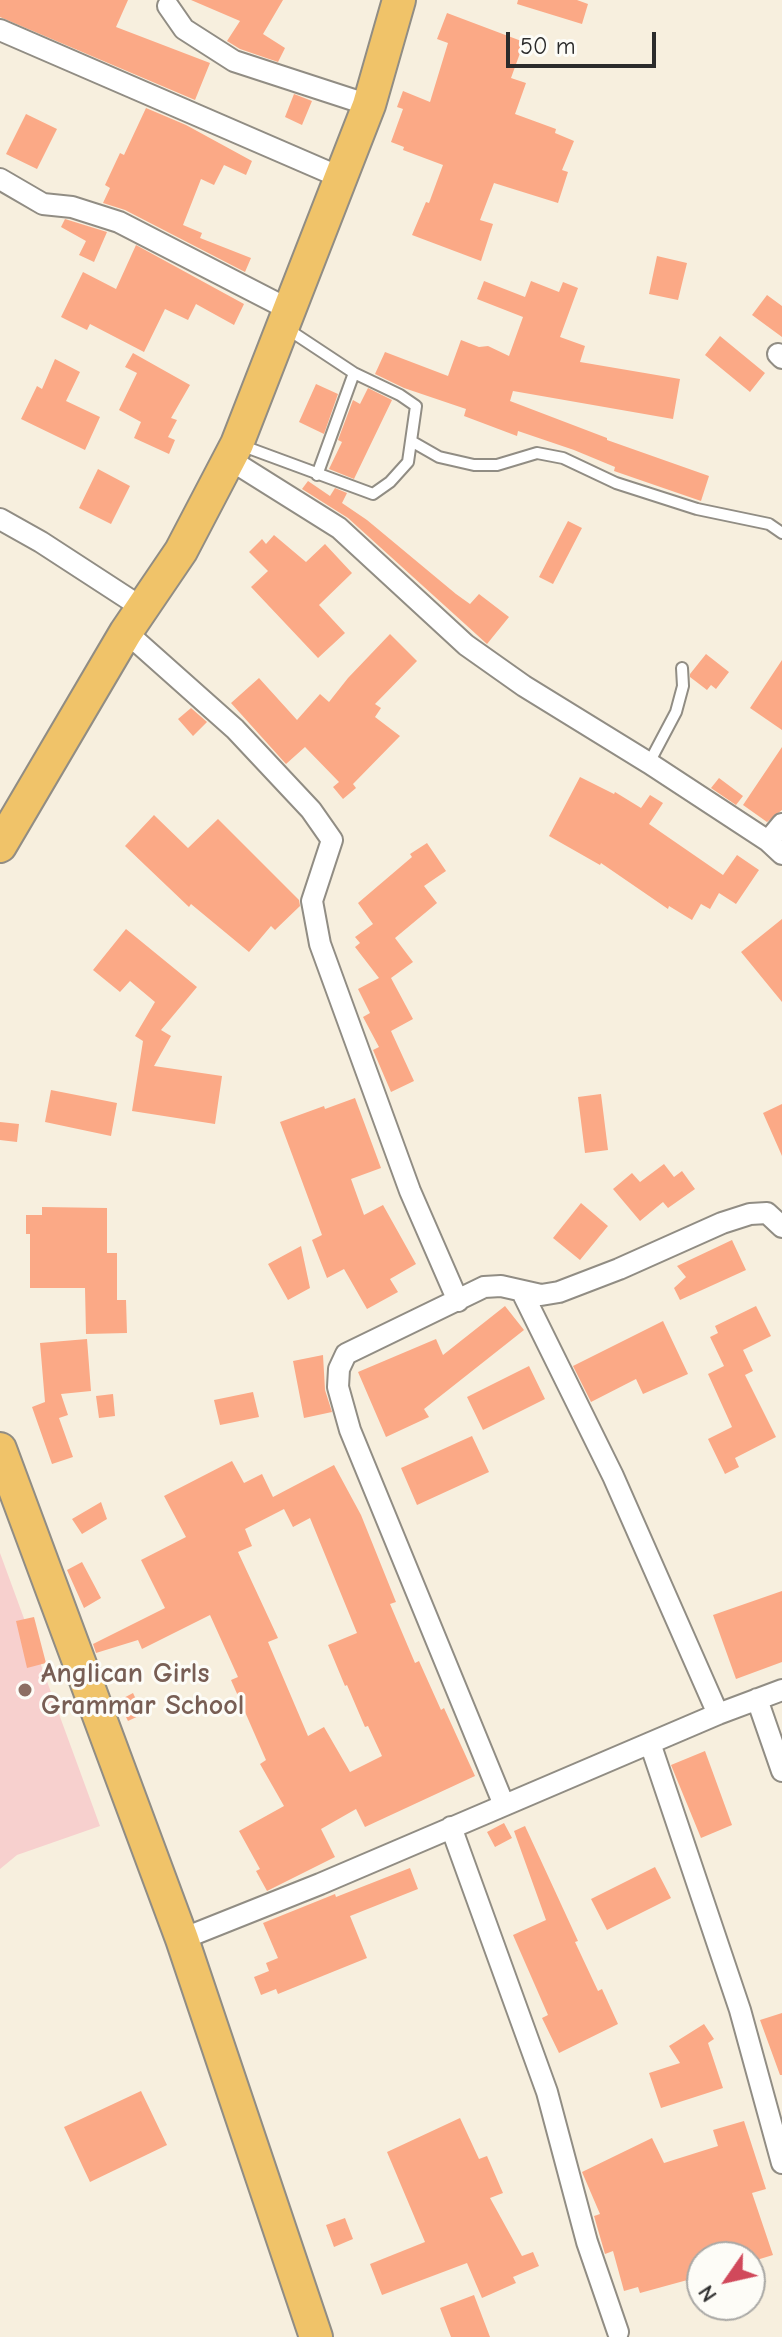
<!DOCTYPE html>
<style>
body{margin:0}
#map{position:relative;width:782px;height:2337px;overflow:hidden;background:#f7efde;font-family:"Comic Neue",sans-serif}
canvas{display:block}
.north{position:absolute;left:686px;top:2241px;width:80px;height:80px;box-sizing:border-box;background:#fdfcf7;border:2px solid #a9a8a5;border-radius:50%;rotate:236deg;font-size:22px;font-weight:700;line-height:32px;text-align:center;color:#2b2b2b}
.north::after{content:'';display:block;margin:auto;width:28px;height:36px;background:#d1495b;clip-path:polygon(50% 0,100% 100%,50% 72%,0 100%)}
.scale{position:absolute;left:506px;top:32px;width:150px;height:36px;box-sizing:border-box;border:4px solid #2b2b2b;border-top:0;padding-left:10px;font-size:24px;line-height:28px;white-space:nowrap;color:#2b2b2b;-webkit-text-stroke:6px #fdfcf7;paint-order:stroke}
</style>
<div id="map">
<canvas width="782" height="2337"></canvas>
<div class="north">N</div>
<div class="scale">50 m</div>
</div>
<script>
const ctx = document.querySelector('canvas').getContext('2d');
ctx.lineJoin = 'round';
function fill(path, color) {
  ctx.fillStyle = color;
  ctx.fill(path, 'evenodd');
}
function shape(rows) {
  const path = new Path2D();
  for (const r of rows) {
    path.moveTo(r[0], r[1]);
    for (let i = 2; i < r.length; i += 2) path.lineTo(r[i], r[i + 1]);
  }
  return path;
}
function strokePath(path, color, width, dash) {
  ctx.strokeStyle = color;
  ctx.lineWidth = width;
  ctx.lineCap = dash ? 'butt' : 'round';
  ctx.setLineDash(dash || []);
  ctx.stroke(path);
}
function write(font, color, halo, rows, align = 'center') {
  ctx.font = font + ' "Comic Neue",sans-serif';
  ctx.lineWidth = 6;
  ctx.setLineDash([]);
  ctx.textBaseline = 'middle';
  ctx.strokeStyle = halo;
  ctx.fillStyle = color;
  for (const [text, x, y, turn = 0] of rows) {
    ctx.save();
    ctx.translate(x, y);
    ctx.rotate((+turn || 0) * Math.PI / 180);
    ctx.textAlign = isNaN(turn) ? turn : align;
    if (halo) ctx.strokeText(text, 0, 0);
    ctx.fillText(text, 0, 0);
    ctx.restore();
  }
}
fill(shape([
 [0,1553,100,1826,17,1855,0,1869]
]), '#f7d0ce');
fill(shape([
 [0,0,128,0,116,27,210,63,195,100,0,17],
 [191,0,283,0,263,34,285,48,278,62,240,49,227,41,240,21],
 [518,0,577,0,588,4,582,24,517,4],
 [447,13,524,42,511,78,526,83,515,114,556,129,555,133,574,141,562,170,568,172,558,203,494,183,480,220,493,224,481,261,412,235,426,202,429,203,443,165,403,150,404,147,391,142,403,109,397,107,403,91,430,102,448,43,437,39],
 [294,94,312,101,302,125,285,117],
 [146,108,186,125,252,161,246,175,224,165,214,185,201,179,183,225,202,233,200,238,251,258,245,272,125,210,103,203,110,188,105,185,120,153,124,155],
 [26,114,57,129,37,169,6,154],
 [65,219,107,232,94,262,79,255,86,241,61,227],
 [136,245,244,304,234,325,196,304,188,320,165,309,144,352,90,324,87,330,61,317,83,272,116,289],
 [657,256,687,263,678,300,649,294],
 [484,281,525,297,531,281,559,292,563,282,578,288,560,337,585,346,580,362,680,379,673,419,513,391,510,401,607,438,607,440,709,476,701,501,614,471,615,467,574,450,518,431,517,436,464,416,466,409,404,388,375,374,385,352,448,376,461,340,479,347,488,346,509,356,523,317,477,299],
 [767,295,782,306,782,337,752,315],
 [720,336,765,373,750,392,705,355],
 [133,353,190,385,171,418,177,420,168,437,175,440,169,454,134,438,141,422,119,410,137,373,125,367],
 [55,359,80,372,66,401,100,417,85,450,21,419,37,386,42,389],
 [316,384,338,394,324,434,299,422],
 [368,388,392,400,354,479,329,469,342,442,338,440,353,400,360,404],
 [98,469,130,486,111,524,79,508],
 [308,481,330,496,335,488,347,493,342,503,367,520,456,594,470,604,479,594,509,617,487,644,348,518,302,489],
 [568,521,582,528,553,584,539,577],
 [274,535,306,562,325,544,352,573,319,605,345,633,318,658,251,587,268,571,249,552,262,539,266,544],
 [390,634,417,661,375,704,381,708,375,717,400,736,353,784,356,788,343,799,333,787,339,782,305,747,286,764,231,703,259,678,297,720,320,694,329,702,348,678],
 [706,654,729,672,716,689,711,685,707,690,690,677,690,674],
 [782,660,782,730,750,708],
 [191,708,207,722,193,736,178,719],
 [782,747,782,810,767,822,743,805],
 [580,777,614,794,615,792,641,808,650,795,663,803,649,824,723,875,737,855,759,870,736,904,719,893,710,909,701,904,692,920,669,906,668,909,601,863,600,865,549,836],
 [719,778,743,796,736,805,711,788],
 [154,815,188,848,218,819,299,900,300,906,275,930,271,926,249,952,191,904,189,907,125,846],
 [427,843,446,871,424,886,437,903,395,938,413,962,391,978,413,1019,391,1031,414,1081,391,1092,373,1050,379,1047,363,1017,370,1013,358,989,379,978,355,947,360,943,355,937,373,924,358,903,412,857,410,854],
 [782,919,782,1002,741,952],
 [126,929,197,987,161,1030,171,1036,154,1066,222,1076,215,1124,132,1111,143,1041,135,1036,155,1002,130,981,120,992,93,970],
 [51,1090,117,1103,111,1136,45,1122],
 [601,1094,608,1150,585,1153,578,1097],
 [355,1098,381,1168,351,1179,364,1215,383,1205,416,1264,390,1279,398,1292,367,1309,344,1269,327,1278,312,1240,322,1235,280,1122,324,1106,325,1109],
 [782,1104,782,1156,763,1113],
 [0,1122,19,1124,17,1142,0,1140],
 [664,1164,674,1177,682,1171,695,1189,668,1208,663,1202,640,1221,613,1189,632,1173,640,1182],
 [581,1203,608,1226,580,1260,553,1238],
 [42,1207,107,1208,107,1253,117,1253,117,1300,126,1300,127,1333,86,1334,85,1288,30,1288,30,1234,26,1234,26,1215,42,1215],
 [732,1240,746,1270,680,1300,674,1288,686,1277,677,1266],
 [301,1246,310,1288,288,1300,268,1264],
 [505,1306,524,1330,424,1409,429,1417,386,1437,358,1372,436,1339,443,1355],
 [756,1306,771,1336,743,1350,753,1371,745,1375,776,1437,735,1458,739,1467,725,1474,708,1439,732,1427,708,1374,724,1366,710,1337,718,1333,715,1326],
 [663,1321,688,1374,643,1394,636,1379,591,1402,573,1366],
 [87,1339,91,1391,61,1394,68,1415,59,1418,73,1457,52,1464,32,1407,45,1402,40,1343],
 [323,1355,325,1390,332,1412,304,1418,293,1361],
 [529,1366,545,1399,483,1430,467,1397],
 [253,1392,259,1417,220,1425,214,1400],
 [113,1394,115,1416,99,1418,96,1396],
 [472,1436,489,1472,417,1505,401,1468],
 [232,1461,244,1483,262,1474,273,1497,334,1465,361,1515,396,1602,390,1604,415,1663,419,1661,441,1710,444,1708,475,1776,365,1827,356,1809,321,1829,335,1857,267,1891,256,1871,260,1869,239,1831,284,1806,260,1764,266,1760,231,1680,238,1677,210,1615,142,1649,138,1640,96,1653,93,1644,165,1608,141,1560,186,1537,164,1496],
 [284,1509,293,1527,310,1518,357,1633,328,1645,345,1686,347,1685,365,1727,368,1726,382,1756,350,1772,324,1727,308,1736,268,1642,278,1638,238,1552,252,1546,245,1529],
 [101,1502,107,1519,82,1534,72,1519],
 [82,1562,101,1598,84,1608,67,1570],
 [782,1591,782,1662,736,1679,713,1615],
 [34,1617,46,1663,27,1668,16,1621],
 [133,1693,143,1714,128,1721,118,1701],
 [705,1751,732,1825,701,1838,671,1765],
 [504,1823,512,1838,495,1847,487,1832],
 [525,1826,578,1941,575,1942,598,1991,602,1989,618,2024,559,2053,542,2018,548,2015,513,1935,546,1920,514,1831],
 [655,1867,671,1898,607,1930,591,1899],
 [410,1868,418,1889,350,1916,367,1958,278,1994,276,1989,261,1995,254,1977,269,1971,266,1963,278,1958,263,1923,335,1894,336,1897],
 [782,2013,782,2075,780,2075,760,2020],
 [704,2024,714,2039,708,2043,723,2088,661,2108,649,2073,680,2063,669,2046],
 [141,2091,167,2145,90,2182,64,2127],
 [460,2118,479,2159,487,2156,503,2193,490,2198,522,2256,533,2252,539,2266,513,2277,516,2283,482,2298,467,2263,382,2295,370,2264,425,2242,387,2152],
 [744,2121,766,2189,752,2193,773,2255,750,2262,750,2257,702,2257,702,2276,640,2293,638,2287,624,2291,613,2251,605,2254,594,2216,600,2214,582,2172,652,2138,664,2163,718,2146,713,2130],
 [345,2218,353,2239,334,2247,326,2225],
 [474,2295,490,2337,451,2337,440,2308]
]), '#fba986');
const lane = shape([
 [411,441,439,457,474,465,497,465,537,453,563,458,616,483,697,509,769,524,782,533],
 [243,446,373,494,390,482,408,462,416,406,400,395,354,373,286,328],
 [317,475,354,373],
 [649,763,676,712,683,686,682,668]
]);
const street = shape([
 [168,6,184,29,234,61,369,105],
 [0,30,342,178],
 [0,179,43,204,72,207,119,222,290,310],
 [778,354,782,358],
 [229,459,339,528,466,645,524,686,649,763,768,841,782,854],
 [0,519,41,542,144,609],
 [126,632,235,729,311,810,332,840,312,901,320,944,410,1191,458,1301],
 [768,841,782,824],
 [522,1292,613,1476,718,1714],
 [757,1699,782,1771],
 [650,1743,740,2010,782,2163],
 [504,1805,350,1430,338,1387,339,1369,346,1354,484,1287,501,1286,541,1295,559,1292,619,1269,722,1223,750,1214,767,1213,782,1227],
 [451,1827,547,2092,587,2242,618,2332],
 [182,1939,320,1884,718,1714,782,1690]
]);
const primary = shape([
 [0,846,126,632,181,551,237,444,369,105,399,0],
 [0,1449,182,1939,316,2337]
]);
strokePath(lane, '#918d84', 14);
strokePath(street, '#918d84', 24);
strokePath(primary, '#918d84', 36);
strokePath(lane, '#fff', 10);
strokePath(street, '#fff', 20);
strokePath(primary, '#f0c369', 32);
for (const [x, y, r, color] of [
 [25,1690,8,"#8d6e63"]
]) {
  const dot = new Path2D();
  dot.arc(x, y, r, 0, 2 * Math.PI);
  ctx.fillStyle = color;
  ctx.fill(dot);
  strokePath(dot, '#fdfcf7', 3);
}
write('bold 28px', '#785e54', '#fdfcf7', [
 ["Anglican Girls",41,1674],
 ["Grammar School",41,1706]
], 'left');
</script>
